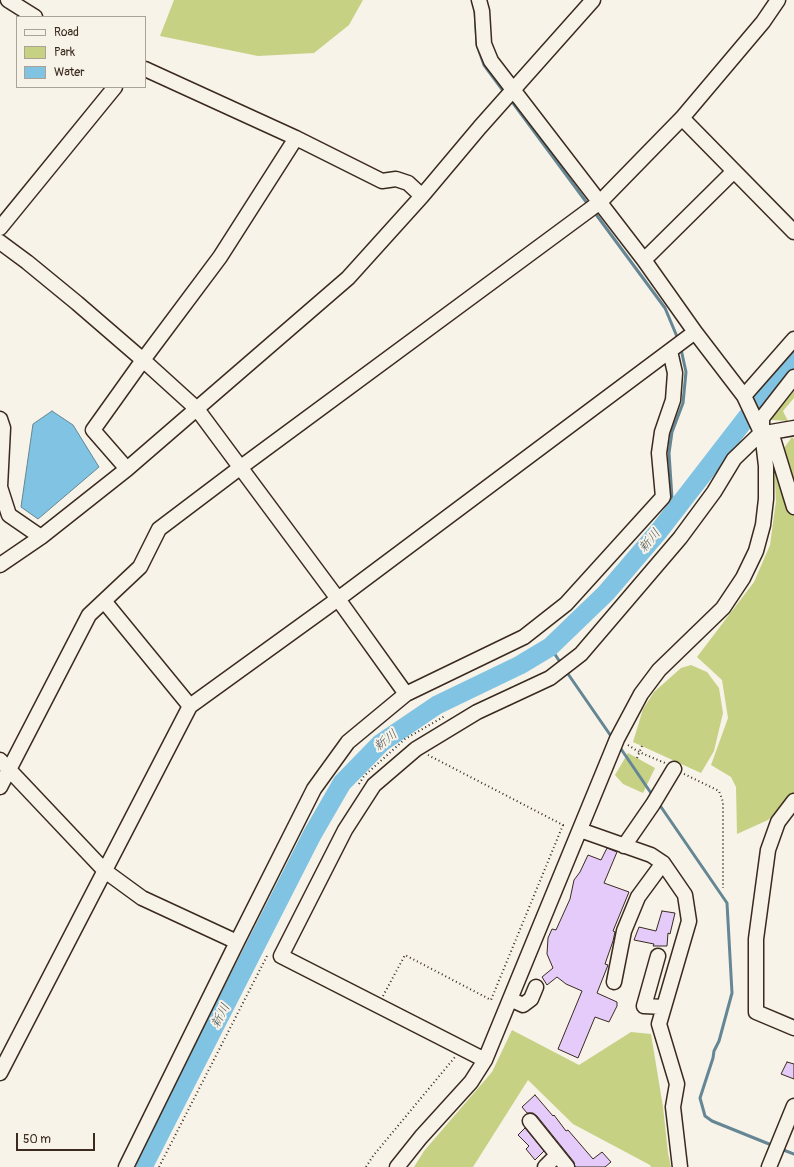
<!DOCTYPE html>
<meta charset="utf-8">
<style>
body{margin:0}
#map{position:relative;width:794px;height:1167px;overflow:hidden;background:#f7f3e8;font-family:Pangolin,sans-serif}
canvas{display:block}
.legend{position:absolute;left:16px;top:16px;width:130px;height:72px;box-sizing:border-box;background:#f7f3e8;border:1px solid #aca397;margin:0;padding:5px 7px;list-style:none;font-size:12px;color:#3b2a1e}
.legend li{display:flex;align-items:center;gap:8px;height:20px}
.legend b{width:20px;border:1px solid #aca397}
.scale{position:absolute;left:16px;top:1133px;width:79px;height:18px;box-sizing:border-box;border:2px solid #3b2a1e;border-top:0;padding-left:5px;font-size:12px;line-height:14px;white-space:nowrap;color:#3b2a1e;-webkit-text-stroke:3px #f7f3e8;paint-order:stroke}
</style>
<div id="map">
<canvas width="794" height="1167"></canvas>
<ul class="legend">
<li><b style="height:5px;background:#f7f3e8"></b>Road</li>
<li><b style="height:11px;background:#c6d184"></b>Park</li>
<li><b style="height:11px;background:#81c3e2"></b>Water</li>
</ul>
<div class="scale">50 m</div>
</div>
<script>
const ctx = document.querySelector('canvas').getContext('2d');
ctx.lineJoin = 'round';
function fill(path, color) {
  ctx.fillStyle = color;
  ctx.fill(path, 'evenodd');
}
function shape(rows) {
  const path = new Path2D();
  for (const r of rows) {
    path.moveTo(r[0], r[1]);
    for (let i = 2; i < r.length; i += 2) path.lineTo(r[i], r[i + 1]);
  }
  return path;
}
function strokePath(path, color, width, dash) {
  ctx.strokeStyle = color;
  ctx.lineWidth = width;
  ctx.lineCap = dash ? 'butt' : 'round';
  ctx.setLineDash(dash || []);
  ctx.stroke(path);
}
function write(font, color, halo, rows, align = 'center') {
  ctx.font = font + ' Pangolin,"Klee One",sans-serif';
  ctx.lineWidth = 4;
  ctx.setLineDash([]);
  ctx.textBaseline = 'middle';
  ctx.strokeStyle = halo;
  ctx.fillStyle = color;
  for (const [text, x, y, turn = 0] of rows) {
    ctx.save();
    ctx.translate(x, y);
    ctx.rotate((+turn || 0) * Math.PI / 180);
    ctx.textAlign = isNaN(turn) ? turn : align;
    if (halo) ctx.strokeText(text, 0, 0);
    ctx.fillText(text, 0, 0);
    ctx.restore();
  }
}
fill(shape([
 [174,0,363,0,349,25,314,53,258,56,160,36],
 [794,383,794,398,783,411,788,421,772,420,770,413],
 [792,437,794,439,794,794,768,820,737,834,736,787,731,777,711,765,728,718,722,680,697,657,754,582,770,545,776,501,774,462],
 [691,665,707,672,719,688,723,713,714,751,701,773,633,742,643,709,654,692,681,668],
 [628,753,655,768,643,793,623,784,615,775],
 [512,1030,579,1065,631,1032,651,1034,663,1107,668,1153,671,1167,651,1167,650,1165,573,1124,528,1080,473,1167,414,1167,424,1151,492,1072]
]), '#c6d184');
const water = shape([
 [52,411,73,425,99,467,38,519,21,507,33,424,52,411]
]);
fill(water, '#81c3e2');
strokePath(water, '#658694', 1);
strokePath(shape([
 [475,10,477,45,484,65,504,92],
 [513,103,587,203],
 [595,213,665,308,678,339],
 [676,510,672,498,669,453,672,432,683,403,686,372,681,349],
 [550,647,562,665],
 [566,671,613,739],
 [619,746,653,796],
 [659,804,727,903,732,993,719,1041,714,1051,713,1058,700,1098,705,1116,712,1121,774,1146],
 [781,1149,794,1154]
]), '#658694', 3);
strokePath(shape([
 [758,401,794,359],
 [143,1167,312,835,342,783,381,743,437,705,520,665,550,647,606,593,659,531,747,417]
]), '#81c3e2', 19);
const building = shape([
 [607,848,617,852,604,883,629,892,613,931,615,932,613,941,605,964,608,965,597,993,617,1002,617,1006,609,1022,595,1017,578,1058,558,1049,582,991,566,984,557,977,547,985,542,977,553,968,547,954,548,938,552,929,556,930,570,899,574,880,580,872,588,855,601,860,607,848],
 [662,911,675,913,670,934,668,933,667,946,653,946,654,944,634,940,639,927,656,931,662,911],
 [787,1062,794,1064,794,1079,781,1074,787,1062],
 [535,1095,553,1116,554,1115,566,1131,568,1130,593,1159,602,1152,611,1162,605,1167,575,1167,574,1162,537,1116,533,1113,527,1113,522,1107,535,1095],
 [525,1128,544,1151,535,1160,526,1149,529,1146,518,1135,525,1128]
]);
fill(building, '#e5cbfa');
strokePath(building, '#3b2a1e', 1);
const minor = shape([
 [8,0,35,17],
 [479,0,482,11,484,44,491,61,644,260,695,332,744,396,761,432],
 [145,69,296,138,382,181,396,179,408,183,422,196],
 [682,118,794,232],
 [0,228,115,87],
 [0,242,27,262,77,303,143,360,197,409,338,599,406,694],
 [644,260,734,171],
 [744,396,794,339],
 [0,419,3,428,0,487,9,515,41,537],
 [771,432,794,507],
 [127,469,93,430,143,360,220,257,296,138],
 [0,565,41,537,127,469,348,278,422,196,480,127,593,0],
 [104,601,190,706],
 [0,760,105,871,142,898,237,942],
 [0,787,89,615,140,567,159,529,241,467,600,202,682,118,763,22,778,0],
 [794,801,778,822,768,850,756,939,756,1012,794,1028],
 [580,830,651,855,663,863,685,895,689,921,659,1024,677,1084,673,1107,680,1167],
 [624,846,653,804,674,769],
 [658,956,644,1006,664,1007],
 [614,982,624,931,638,897,663,863],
 [510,999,523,1005,531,999,536,987],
 [485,1060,281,956,345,830,374,785,416,749,477,712,550,678,581,654,680,538,714,492,734,459,762,432,771,432,794,428],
 [0,1073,190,706,338,599,695,332],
 [530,1121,567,1167],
 [126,1167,237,942,314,789,348,742,406,694,524,637,566,604,663,497,659,453,662,432,673,400,675,373,670,351],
 [397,1167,421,1137,471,1082,485,1060,617,739,641,694,659,670,723,608,743,578,756,551,763,525,766,499,766,466,762,432,762,418,794,377],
 [545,1167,557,1155],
 [769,1167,794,1106]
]);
strokePath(minor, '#3b2a1e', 17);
strokePath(shape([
 [628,745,639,752,665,763],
 [637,758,642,746],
 [684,774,719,791,723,802,723,888],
 [359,784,364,776,405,739,445,716],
 [383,996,405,955,491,1000,563,825,428,755],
 [159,1167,268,954],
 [366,1167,373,1156,455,1057]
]), '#3b2a1e', 2, [1, 3]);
strokePath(minor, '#f7f3e8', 14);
write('italic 13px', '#505859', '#f7f3e8', [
 ["新川",650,541,-50],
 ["新川",386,741,-38],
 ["新川",221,1016,-63]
]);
</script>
